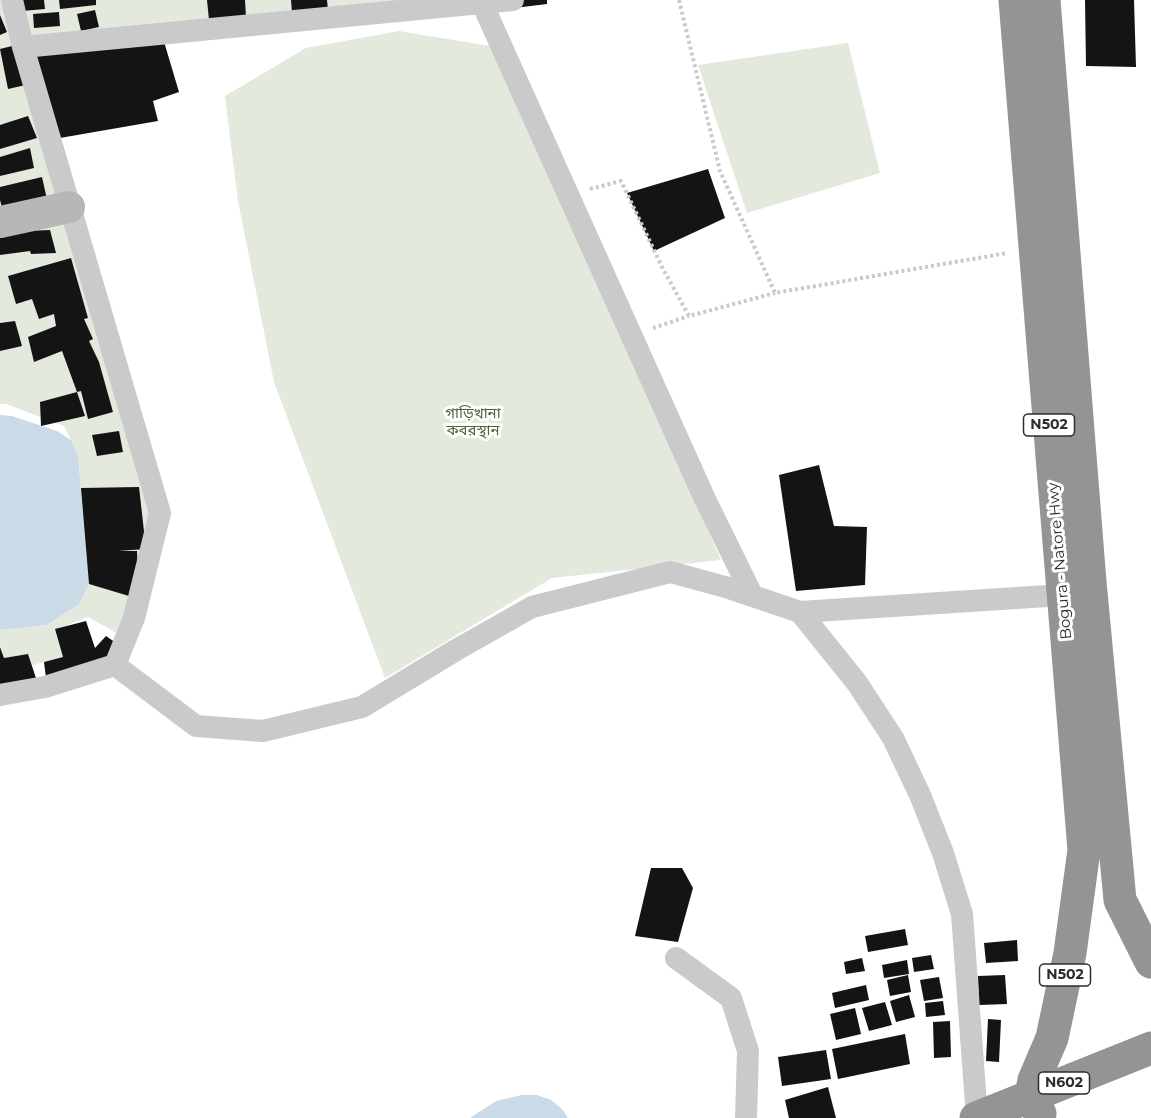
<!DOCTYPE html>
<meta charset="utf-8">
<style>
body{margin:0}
canvas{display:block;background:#fff}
</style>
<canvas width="1151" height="1118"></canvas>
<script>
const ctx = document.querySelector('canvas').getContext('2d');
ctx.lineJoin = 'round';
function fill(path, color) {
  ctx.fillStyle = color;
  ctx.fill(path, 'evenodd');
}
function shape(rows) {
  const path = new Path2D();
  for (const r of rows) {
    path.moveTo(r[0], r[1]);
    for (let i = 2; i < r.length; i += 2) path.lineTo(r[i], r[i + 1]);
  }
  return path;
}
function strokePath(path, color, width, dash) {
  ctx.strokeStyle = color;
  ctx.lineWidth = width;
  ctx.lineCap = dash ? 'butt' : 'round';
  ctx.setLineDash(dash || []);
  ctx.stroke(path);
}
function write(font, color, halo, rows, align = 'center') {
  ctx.font = font + ' Montserrat,"Noto Sans Bengali",sans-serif';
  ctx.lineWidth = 6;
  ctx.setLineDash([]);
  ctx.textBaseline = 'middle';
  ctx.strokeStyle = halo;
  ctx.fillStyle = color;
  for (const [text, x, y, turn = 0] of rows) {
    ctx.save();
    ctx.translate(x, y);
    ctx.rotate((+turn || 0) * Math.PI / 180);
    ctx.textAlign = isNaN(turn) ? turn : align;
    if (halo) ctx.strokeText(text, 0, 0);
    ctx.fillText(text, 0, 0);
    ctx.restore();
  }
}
fill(shape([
 [0,0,513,0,23,47,160,513,118,634,88,617,55,630,63,657,32,665,28,654,4,658,0,644,0,630,47,625,79,604,89,584,78,455,71,440,64,426,6,404,0,404],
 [399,31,496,47,721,560,552,578,385,678,274,382,238,201,225,96,306,48],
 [848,43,880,173,747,213,698,65]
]), '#e3e9dc');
fill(shape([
 [0,415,12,416,57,431,71,440,78,455,89,584,79,604,47,625,0,630],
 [522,1095,537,1095,551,1100,562,1109,568,1118,470,1118,496,1101]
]), '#cadbe7');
fill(shape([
 [21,0,44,0,45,9,22,11],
 [59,0,96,0,96,5,60,9],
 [207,0,245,0,246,17,209,20],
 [291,0,327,0,328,10,292,13],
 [505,0,547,0,547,4,506,9],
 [1085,0,1134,0,1136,67,1086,66],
 [95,10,99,27,81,31,77,14],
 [59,12,60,26,34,28,33,14],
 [0,15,7,32,0,35],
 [162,35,179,92,153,101,158,121,54,139,26,50],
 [20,44,30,84,8,89,0,49],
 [28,116,37,138,0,149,0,125],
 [30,148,34,168,0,176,0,157],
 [708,169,725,218,654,251,627,193],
 [42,177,48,204,3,212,0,200,0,187],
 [50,230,56,253,31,254,30,251,0,255,0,232],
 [71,258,88,318,84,319,93,339,89,341,99,362,113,412,88,419,81,391,77,392,62,351,34,362,28,337,56,326,54,314,39,319,32,299,16,304,8,276],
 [15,321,22,346,0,351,0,323],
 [77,392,85,416,41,426,40,402],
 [119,431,123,452,97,456,92,435],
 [819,465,834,526,867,527,865,585,796,591,779,475],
 [139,487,146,549,118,551,137,551,139,599,89,584,81,488],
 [86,621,95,648,106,636,119,645,106,663,46,678,44,662,63,657,55,629],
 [0,647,4,658,28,654,36,678,0,689],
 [651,868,682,868,693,888,678,942,635,936],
 [905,929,908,945,868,952,865,936],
 [1017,940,1018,961,986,963,984,943],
 [931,955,934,969,914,972,912,958],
 [862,958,865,971,846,974,844,962],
 [907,960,909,974,884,978,882,965],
 [908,975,911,992,890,996,887,980],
 [1005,975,1007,1004,979,1005,978,976],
 [939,977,943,998,924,1001,920,980],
 [866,985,869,1000,835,1008,832,993],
 [909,995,915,1017,896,1022,890,1001],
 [943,1001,945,1015,926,1017,925,1003],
 [885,1002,892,1025,869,1031,862,1008],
 [855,1008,861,1034,836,1040,830,1014],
 [988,1019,1001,1020,999,1062,986,1061],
 [950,1021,951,1057,934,1058,933,1022],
 [905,1034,910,1064,838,1079,832,1049],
 [826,1050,831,1079,782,1086,778,1057],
 [828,1087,836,1118,789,1118,785,1100]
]), '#141414');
strokePath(shape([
 [679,0,720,171,775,293,1007,253],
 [590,189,621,181,663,269,689,316,775,293],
 [653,328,689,316]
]), '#cacaca', 4, [3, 3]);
strokePath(shape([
 [12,0,23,47,160,513,134,618,115,665],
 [482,3,704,497,752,595],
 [23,47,513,0],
 [800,612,857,683,893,738,920,795,943,853,962,914,977,1118],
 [115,665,196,726,263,731,362,707,456,650,532,607,670,572,729,588,800,612,1063,595],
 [0,695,45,687,115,665],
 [676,958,731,998,748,1051,746,1118]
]), '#cacaca', 22);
strokePath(shape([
 [0,222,69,207]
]), '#b7b7b7', 32);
strokePath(shape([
 [1015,0,1084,850,1070,953,1052,1038,1034,1080,1031,1096,1040,1114],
 [1044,0,1090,582,1120,900,1151,962],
 [976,1118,1151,1048]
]), '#949494', 33);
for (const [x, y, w] of [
 [1049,425,51],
 [1065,975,51],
 [1064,1083,51]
]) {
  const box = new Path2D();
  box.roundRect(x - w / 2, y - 11, w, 22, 4.5);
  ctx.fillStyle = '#fff';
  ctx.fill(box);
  strokePath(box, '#2d2d2d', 1.5);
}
write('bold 14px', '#2d2d2d', null, [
 ["N502",1049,425],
 ["N502",1065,975],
 ["N602",1064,1083]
]);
write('15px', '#506340', '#fff', [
 ["গাড়িখানা",473,414],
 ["কবরস্থান",473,431]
]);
write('15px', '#2d2d2d', '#fff', [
 ["Bogura - Natore Hwy",1060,561,-95]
]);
</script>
